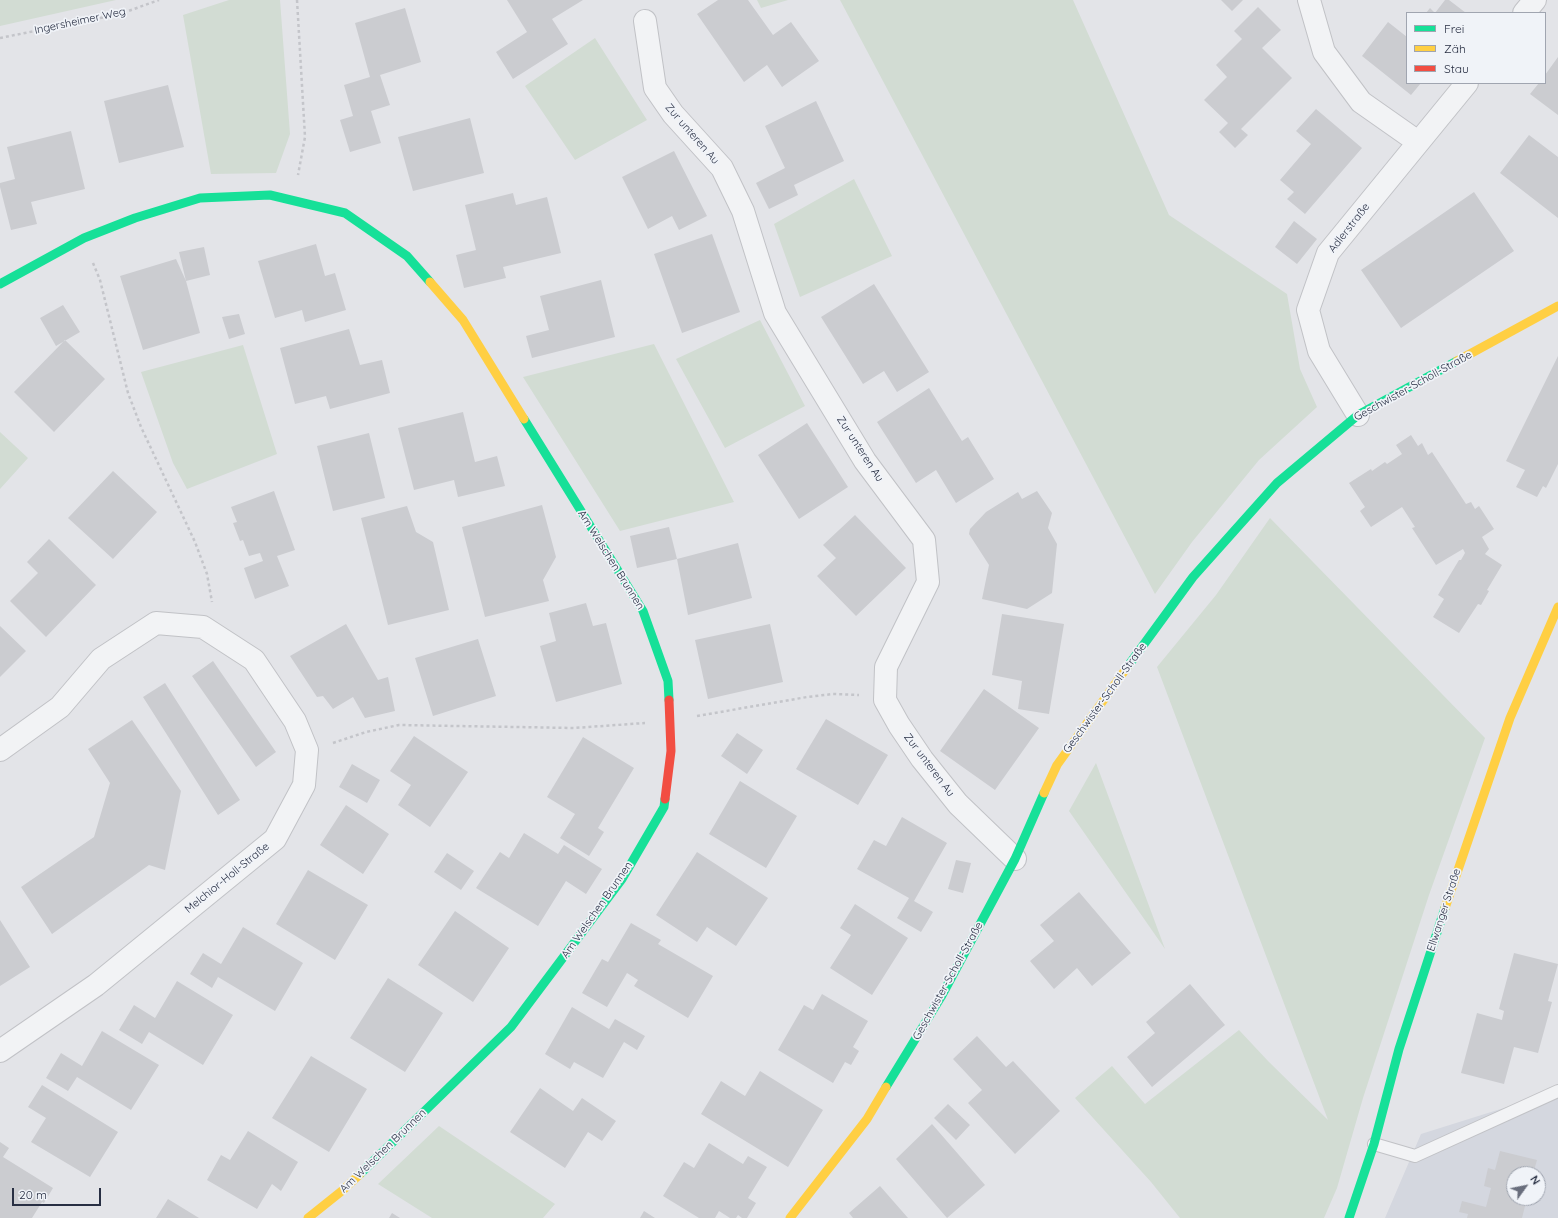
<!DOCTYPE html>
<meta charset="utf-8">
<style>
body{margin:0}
#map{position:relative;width:1558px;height:1218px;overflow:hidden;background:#e3e4e8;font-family:Quicksand,sans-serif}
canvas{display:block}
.legend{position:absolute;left:1406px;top:12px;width:140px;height:72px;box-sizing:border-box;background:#f0f3f8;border:1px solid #a0a5b0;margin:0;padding:5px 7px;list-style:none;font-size:12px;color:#282f43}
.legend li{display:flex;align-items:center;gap:8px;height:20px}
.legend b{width:20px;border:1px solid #a0a5b0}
.north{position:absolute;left:1506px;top:1166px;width:40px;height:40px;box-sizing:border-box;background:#f0f3f8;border:1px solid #a0a5b0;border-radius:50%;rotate:57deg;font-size:11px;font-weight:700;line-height:16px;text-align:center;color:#282f43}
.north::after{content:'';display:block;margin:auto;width:14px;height:18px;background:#696e7d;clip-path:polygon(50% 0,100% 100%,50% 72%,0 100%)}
.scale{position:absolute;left:12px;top:1188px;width:89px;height:18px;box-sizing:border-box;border:2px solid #282f43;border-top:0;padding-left:5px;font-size:12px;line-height:14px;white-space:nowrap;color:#282f43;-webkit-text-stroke:3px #f0f3f8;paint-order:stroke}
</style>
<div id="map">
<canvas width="1558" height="1218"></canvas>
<ul class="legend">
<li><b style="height:5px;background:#16e098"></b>Frei</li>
<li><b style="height:5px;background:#ffcf43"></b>Zäh</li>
<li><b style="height:5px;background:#f24e42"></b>Stau</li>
</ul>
<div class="north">N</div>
<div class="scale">20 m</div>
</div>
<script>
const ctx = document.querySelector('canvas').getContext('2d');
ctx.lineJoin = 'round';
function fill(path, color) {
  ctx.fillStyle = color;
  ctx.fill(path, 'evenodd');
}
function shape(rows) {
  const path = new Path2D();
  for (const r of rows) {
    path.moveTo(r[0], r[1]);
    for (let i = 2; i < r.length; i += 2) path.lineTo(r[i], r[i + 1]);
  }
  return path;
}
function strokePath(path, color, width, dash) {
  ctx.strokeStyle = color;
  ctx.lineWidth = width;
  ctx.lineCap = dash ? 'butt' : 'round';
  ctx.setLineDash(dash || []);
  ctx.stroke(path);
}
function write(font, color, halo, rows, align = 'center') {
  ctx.font = font + ' Quicksand,sans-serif';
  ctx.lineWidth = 3.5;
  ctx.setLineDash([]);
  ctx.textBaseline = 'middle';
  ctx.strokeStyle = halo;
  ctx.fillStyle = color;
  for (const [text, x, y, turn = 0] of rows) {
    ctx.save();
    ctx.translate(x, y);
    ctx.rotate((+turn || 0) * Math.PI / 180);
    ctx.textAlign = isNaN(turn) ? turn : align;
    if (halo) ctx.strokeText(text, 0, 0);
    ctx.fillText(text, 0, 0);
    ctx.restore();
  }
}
fill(shape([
 [1558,1091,1558,1218,1385,1218,1421,1134],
 [1514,1174,1538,1174,1538,1198,1514,1198]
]), '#d4d7df');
fill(shape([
 [0,0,116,0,0,26],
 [229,0,280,0,290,134,276,173,211,174,183,15],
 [757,0,788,0,761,8],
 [840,0,1073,0,1169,215,1287,294,1300,369,1317,407,1259,460,1192,542,1155,594],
 [595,38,647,120,575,160,525,86],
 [854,179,892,256,800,297,774,224],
 [760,320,805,406,725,448,676,359],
 [654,344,734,502,620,531,523,377],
 [243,345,277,454,187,489,173,463,141,372],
 [0,432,28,458,0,489],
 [1270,518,1485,738,1429,895,1363,1098,1337,1188,1324,1218,1180,1218,1151,1182,1075,1098,1112,1066,1145,1104,1239,1030,1268,1061,1328,1120,1157,667,1216,595],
 [1096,763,1165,949,1069,811],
 [439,1126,555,1204,543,1218,432,1218,378,1184]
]), '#d2dcd3');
fill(shape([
 [507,0,583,0,552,19,568,44,513,79,496,52,527,32],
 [718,0,748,0,773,35,791,22,819,61,782,87,767,65,744,82,697,14],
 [1221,0,1243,0,1232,11],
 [1445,0,1449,0,1466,13,1426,13,1430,8,1435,13],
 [1258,7,1281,30,1262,48,1292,78,1241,129,1248,135,1235,148,1219,132,1228,123,1204,100,1227,77,1216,65,1242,39,1234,31],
 [405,8,421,62,380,75,390,105,371,111,381,143,350,152,340,120,353,116,344,85,370,77,355,23],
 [1388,22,1407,37,1407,83,1421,83,1411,95,1362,56],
 [1558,57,1558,115,1530,94,1539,83,1545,83,1545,75],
 [168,85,184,147,119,163,104,101],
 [816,101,844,161,794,185,798,195,769,209,756,183,785,168,765,126],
 [1316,109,1362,148,1305,214,1287,199,1294,192,1280,180,1311,144,1296,131],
 [470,118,484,173,413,191,398,137],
 [71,131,85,189,31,202,37,224,11,230,0,187,0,183,15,179,7,147],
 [1529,135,1558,157,1558,218,1500,173],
 [674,151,707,216,679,230,672,216,648,229,622,177],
 [1474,192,1514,251,1401,328,1361,270],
 [513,193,516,205,547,197,561,253,503,267,506,278,464,288,456,255,476,250,465,205],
 [1294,221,1317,239,1297,264,1275,247],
 [712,234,740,312,682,333,654,254],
 [316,244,325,276,335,273,346,310,305,322,302,310,275,318,258,261],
 [204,247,210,275,186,281,179,252],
 [176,259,186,281,200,333,143,350,120,276],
 [601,280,615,337,532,358,526,336,549,330,540,296],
 [874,284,929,372,897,392,884,371,863,384,821,317],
 [63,305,80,332,56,346,40,318],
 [239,314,245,334,229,339,222,317],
 [349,329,360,365,382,360,390,393,330,409,326,396,295,404,280,348],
 [65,340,105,379,54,432,14,392],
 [1558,356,1558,464,1546,488,1543,486,1537,497,1516,487,1525,470,1506,461],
 [929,388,962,441,968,437,994,479,956,503,936,470,916,483,877,422],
 [463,412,475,462,497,456,505,486,458,497,454,480,414,490,398,428],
 [807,423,848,487,799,519,758,455],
 [369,433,385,498,333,511,317,446],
 [1411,435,1418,446,1422,443,1428,455,1432,452,1466,504,1471,502,1475,509,1479,506,1494,529,1482,537,1489,549,1485,554,1502,565,1487,590,1489,591,1481,605,1478,604,1459,633,1433,617,1444,599,1438,595,1459,560,1461,560,1465,553,1463,549,1436,565,1412,528,1415,527,1402,507,1371,527,1360,511,1365,507,1349,483,1371,469,1372,471,1385,462,1387,464,1402,454,1396,445],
 [113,471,157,512,113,559,68,518],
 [274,491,295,550,277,556,289,586,255,599,244,568,263,561,260,553,249,556,243,540,240,541,233,523,237,522,231,507],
 [1037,491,1052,513,1048,528,1057,544,1052,593,1027,609,982,599,989,565,969,534,970,529,986,512,1018,492,1022,499],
 [542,505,556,557,543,580,549,601,485,617,462,527],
 [407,506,416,532,433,542,449,610,388,625,361,518],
 [855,515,906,568,856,616,817,576,836,558,823,545],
 [669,527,677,559,637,568,630,536],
 [49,539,96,585,46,637,10,601,38,573,27,562],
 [738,543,752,598,688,615,677,559],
 [586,603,593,626,606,623,622,684,556,702,540,646,556,641,549,613],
 [1002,614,1064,624,1049,714,1018,709,1022,681,992,675],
 [346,624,378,680,388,677,395,711,365,718,353,697,333,709,323,696,317,697,290,656],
 [770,624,783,682,708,699,695,640],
 [0,626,26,651,0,677],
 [478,639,496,696,433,716,415,658],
 [213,661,276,752,256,767,192,676],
 [165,683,240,800,218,815,143,697],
 [984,689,1039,728,995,790,940,751],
 [826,719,888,755,858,805,796,769],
 [132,720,181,791,165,870,149,865,52,934,21,887,94,837,110,783,88,749],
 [737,733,763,750,747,774,721,756],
 [414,736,468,772,430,827,398,805,411,785,390,771],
 [583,737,634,768,598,828,604,832,589,856,560,838,575,814,547,797],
 [352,764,380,780,367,803,339,787],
 [740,781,797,816,766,868,709,834],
 [346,805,389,834,363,874,320,845],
 [902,817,947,843,914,901,933,912,921,932,897,918,909,898,857,869,874,840,886,846],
 [524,833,558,854,564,845,602,869,586,894,566,881,538,926,476,888,500,852,509,858],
 [697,852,768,898,736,946,707,927,697,942,656,915],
 [447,853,474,871,461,890,434,872],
 [956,860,971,863,963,893,948,889],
 [308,870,368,905,335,960,276,924],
 [1079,892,1131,953,1092,986,1077,968,1054,989,1030,961,1054,941,1040,925],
 [855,904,908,938,872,995,830,968,851,935,840,928],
 [455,911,509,948,473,1002,418,965],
 [0,920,30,967,0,986],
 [631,923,661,940,658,944,713,976,688,1018,634,986,638,980,627,973,607,1007,582,993,602,959,608,962],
 [243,927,303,963,275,1011,218,977,212,988,190,974,203,953,221,964],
 [1514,953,1558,964,1548,1001,1552,1002,1538,1053,1514,1047,1504,1084,1461,1073,1477,1013,1502,1020,1504,1011,1499,1009],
 [388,978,443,1013,405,1072,350,1038],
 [177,981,233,1015,203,1065,149,1032,142,1044,119,1030,134,1005,155,1018],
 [1190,984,1225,1025,1152,1087,1127,1057,1155,1033,1146,1022],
 [822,994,868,1021,853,1047,859,1051,851,1065,845,1062,833,1083,778,1050,804,1005,813,1010],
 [572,1007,609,1029,615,1019,645,1036,637,1050,624,1042,603,1078,574,1062,570,1069,545,1054],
 [102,1031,159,1065,131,1110,77,1077,68,1091,46,1078,61,1053,82,1066],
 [977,1036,1006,1067,1013,1061,1060,1111,1015,1154,968,1103,982,1090,953,1059],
 [311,1056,367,1089,329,1152,272,1118],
 [760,1071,823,1110,788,1167,701,1114,721,1081,745,1096],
 [42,1085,118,1132,90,1177,31,1142,46,1118,28,1107],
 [540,1088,573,1111,582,1098,616,1121,602,1141,588,1132,565,1168,510,1132],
 [948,1104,970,1125,956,1140,934,1118],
 [932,1124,985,1185,947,1218,896,1159],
 [248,1131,298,1162,281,1191,272,1184,257,1209,207,1180,221,1155,230,1160],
 [0,1142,9,1148,3,1157,53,1188,44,1203,42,1202,32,1218,0,1218],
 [709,1143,743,1164,748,1156,767,1167,748,1198,756,1203,747,1218,742,1218,738,1215,736,1218,730,1218,719,1211,715,1218,699,1218,663,1196,684,1162,694,1168],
 [1500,1151,1537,1160,1533,1174,1514,1174,1514,1198,1527,1198,1522,1218,1467,1218,1468,1214,1459,1212,1462,1201,1486,1207,1491,1188,1484,1186,1488,1168,1495,1170],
 [880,1186,908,1218,853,1218,849,1213],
 [168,1199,199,1218,156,1218],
 [644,1211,655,1218,640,1218],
 [392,1213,400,1218,389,1218]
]), '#cbccd0');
const lane = shape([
 [1374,1144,1415,1156,1558,1091]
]);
const street = shape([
 [1309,0,1324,52,1361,102,1418,142],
 [1524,13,1535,0],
 [645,21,655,88,673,114,722,168,743,211,775,313,865,461,924,540,928,582,886,667,885,700,899,725,922,759,958,804,1015,859],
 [1358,415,1319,351,1308,310,1328,253,1467,83],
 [0,750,60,707,101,659,156,623,203,627,254,660,295,721,307,750,304,785,275,839,96,985,0,1051]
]);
strokePath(lane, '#c1c2c6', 14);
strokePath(street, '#c1c2c6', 24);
strokePath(shape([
 [297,0,305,137,298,175],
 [0,38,120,14,159,0],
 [93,263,100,280,128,393,141,427,195,542,207,574,212,602],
 [697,716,807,697,833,694,859,695],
 [333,743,366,732,399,725,574,728,645,723]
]), '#c4c5ca', 2.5, [3, 3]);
strokePath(lane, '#f2f3f5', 12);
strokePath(street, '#f2f3f5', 22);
strokePath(shape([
 [0,284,84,238,135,218,200,198,270,195,345,213,407,256,430,282],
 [524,419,643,611,668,681,669,700],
 [1128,666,1193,577,1277,483,1358,415,1457,361],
 [886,1087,941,997,1015,859,1044,793],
 [360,1174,511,1027,622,879,664,807,665,799],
 [1349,1218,1374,1144,1399,1049,1445,908]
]), '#16e098', 9);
strokePath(shape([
 [430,282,463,320,524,419],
 [1457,361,1558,306],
 [1044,793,1057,765,1128,666],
 [1445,908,1510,718,1558,607],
 [308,1218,343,1190,360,1174],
 [790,1218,867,1119,886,1087]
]), '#ffcf43', 9);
strokePath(shape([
 [665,799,671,751,669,700]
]), '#f24e42', 9);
write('11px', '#282f43', '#f0f3f8', [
 ["Ingersheimer Weg",80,21,-12],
 ["Zur unteren Au",692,134,49],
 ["Adlerstraße",1349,228,-52],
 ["Geschwister-Scholl-Straße",1413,386,-29],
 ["Zur unteren Au",860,449,57],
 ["Am Welschen Brunnen",611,560,58],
 ["Geschwister-Scholl-Straße",1105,698,-54],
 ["Zur unteren Au",929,765,53],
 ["Melchior-Holl-Straße",227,878,-39],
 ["Am Welschen Brunnen",597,910,-55],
 ["Ellwanger Straße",1444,910,-72],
 ["Geschwister-Scholl-Straße",948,981,-61],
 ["Am Welschen Brunnen",383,1151,-44]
]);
</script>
